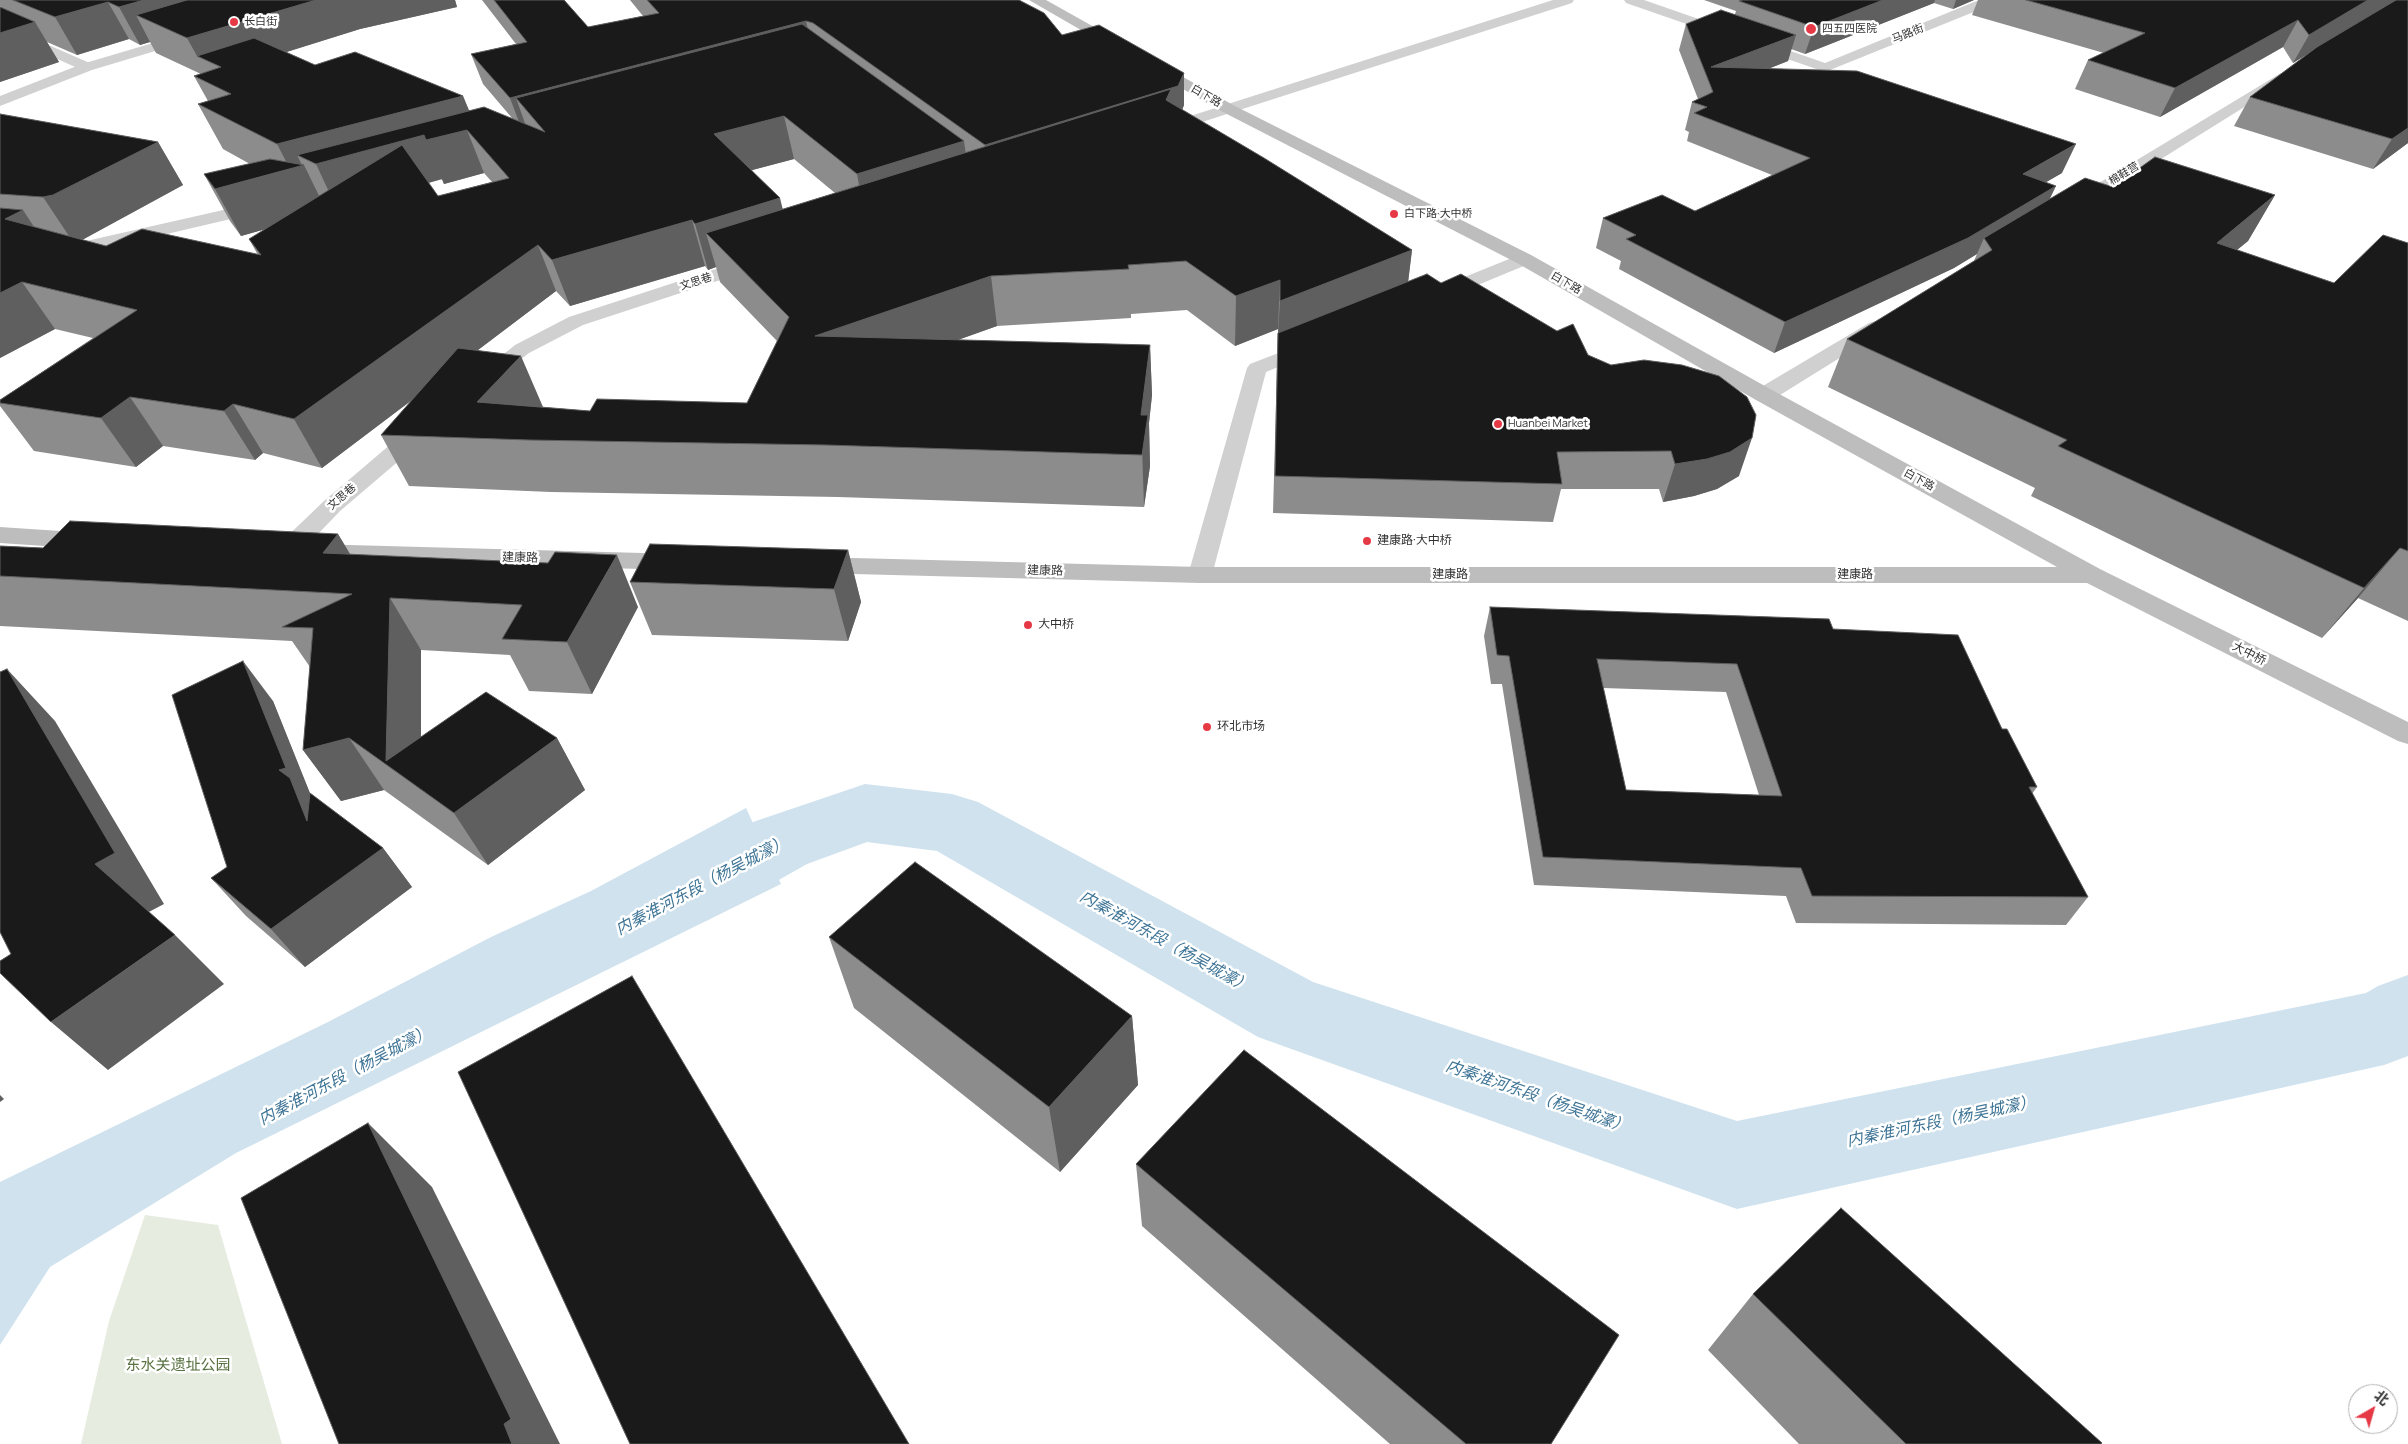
<!DOCTYPE html>
<meta charset="utf-8">
<style>
body{margin:0}
#map{position:relative;width:2408px;height:1444px;overflow:hidden;background:#fff;font-family:Manrope,"Noto Sans SC",sans-serif}
canvas{display:block}
.north{position:absolute;left:2348px;top:1384px;width:50px;height:50px;box-sizing:border-box;background:#fff;border:1px solid #adadad;border-radius:50%;rotate:38deg;font-size:14px;font-weight:700;line-height:20px;text-align:center;color:#333}
.north::after{content:'';display:block;margin:auto;width:18px;height:22px;background:#e63946;clip-path:polygon(50% 0,100% 100%,50% 72%,0 100%)}
</style>
<div id="map">
<canvas width="2408" height="1444"></canvas>
<div class="north">北</div>
</div>
<script>
const ctx = document.querySelector('canvas').getContext('2d');
ctx.lineJoin = 'round';
function fill(path, color) {
  ctx.fillStyle = color;
  ctx.fill(path, 'evenodd');
}
function shape(rows) {
  const path = new Path2D();
  for (const r of rows) {
    path.moveTo(r[0], r[1]);
    for (let i = 2; i < r.length; i += 2) path.lineTo(r[i], r[i + 1]);
  }
  return path;
}
function strokePath(path, color, width, dash) {
  ctx.strokeStyle = color;
  ctx.lineWidth = width;
  ctx.lineCap = dash ? 'butt' : 'round';
  ctx.setLineDash(dash || []);
  ctx.stroke(path);
}
function write(font, color, halo, rows, align = 'center') {
  ctx.font = font + ' Manrope,"Noto Sans SC",sans-serif';
  ctx.lineWidth = 5;
  ctx.setLineDash([]);
  ctx.textBaseline = 'middle';
  ctx.strokeStyle = halo;
  ctx.fillStyle = color;
  for (const [text, x, y, turn = 0] of rows) {
    ctx.save();
    ctx.translate(x, y);
    ctx.rotate((+turn || 0) * Math.PI / 180);
    ctx.textAlign = isNaN(turn) ? turn : align;
    if (halo) ctx.strokeText(text, 0, 0);
    ctx.fillText(text, 0, 0);
    ctx.restore();
  }
}
fill(shape([
 [145,1215,218,1225,282,1444,81,1444,109,1321]
]), '#e6ecdf');
fill(shape([
 [746,808,781,884,236,1153,50,1267,0,1345,0,1182,328,1022,491,937,591,891]
]), '#cfe2ee');
fill(shape([
 [865,784,952,794,978,802,1313,982,1737,1121,2366,993,2378,986,2408,975,2408,1056,2384,1065,1737,1209,1258,1037,937,851,867,842,807,864,708,920,680,929,652,920,641,897,652,874,753,822,865,784]
]), '#cfe2ee');
fill(shape([
 [6,0,20,0,8,16,12,29,92,64,94,67,92,70,82,70,1,34,0,8,6,0],
 [1553,0,1574,0,1572,3,1168,133,1156,133,1154,130,1156,127,1553,0],
 [1624,0,1644,0,1825,63,1979,0,1998,0,1996,3,1825,72,1626,3,1624,0],
 [2281,73,2286,75,2289,78,2286,81,2081,209,2069,209,2066,205,2069,201,2281,73],
 [263,201,269,202,272,206,269,210,73,256,0,248,0,238,73,244,263,201],
 [1524,253,1531,255,1533,259,1531,263,1444,299,1437,301,1430,299,1427,295,1430,291,1524,253],
 [753,257,760,259,762,263,760,267,583,325,529,353,491,382,484,384,477,382,474,378,515,345,569,317,753,257],
 [1876,321,1883,323,1886,327,1883,331,1772,400,1764,401,1756,400,1753,395,1756,390,1869,323,1876,321],
 [1312,340,1319,342,1322,346,1319,350,1266,372,1212,575,1209,581,1200,583,1191,581,1188,575,1247,368,1250,364,1312,340],
 [420,424,428,426,431,431,428,436,340,511,295,558,286,560,277,558,274,552,277,546,324,501,412,426,420,424]
]), '#d0d0d0');
fill(shape([
 [190,32,197,36,195,39,92,70,0,106,0,96,82,64,190,32]
]), '#d0d0d0');
fill(shape([
 [1029,0,1046,0,1233,105,1531,255,1772,390,2100,569,2408,722,2408,744,2398,741,2087,583,1200,583,815,573,806,571,803,565,806,559,815,557,1200,567,2057,567,1756,400,1517,263,1221,111,1029,0],
 [0,527,90,533,98,536,102,541,98,546,90,549,0,543,0,527],
 [312,544,679,554,688,556,691,562,688,568,679,570,312,560,303,558,300,552,303,546,312,544]
]), '#bdbdbd');
fill(shape([
 [0,0,455,0,457,7,360,29,286,52,315,65,463,96,469,110,512,118,483,84,471,54,516,44,482,0,564,0,588,27,643,16,630,0,1019,0,1062,35,1184,73,1184,105,1182,110,1412,250,1408,282,1441,283,1588,355,1739,476,1717,489,1694,496,1663,502,1659,489,1561,489,1553,522,1273,513,1278,329,1235,346,1187,310,1131,314,1131,318,997,326,957,340,1150,345,1152,395,1149,423,1150,466,1144,507,838,497,551,492,409,486,381,435,412,400,322,468,263,453,255,460,163,446,136,467,34,451,0,406,0,400,93,338,55,329,0,358,0,114,158,142,183,185,82,240,106,246,258,255,249,239,265,229,241,236,230,221,204,174,250,164,223,149,198,104,208,101,194,76,201,74,156,53,150,42,140,45,129,39,77,55,47,42,59,62,0,82,0,7,1,7,0,6],
 [794,159,835,193,783,209,752,170],
 [484,173,492,182,438,196,428,183,442,179,444,184],
 [705,266,708,270,716,267,720,282,777,341,747,403,590,411,543,407,478,350,556,291,570,306],
 [1704,0,1974,0,1953,9,1934,3,1805,54,1791,49,1788,61,1768,69,2062,173,2046,182,2050,199,2113,187,2275,195,2248,241,2237,250,2334,283,2408,243,2408,621,2358,598,2322,638,2031,496,2035,488,1828,387,1847,339,1974,261,1977,254,1954,268,1774,353,1619,269,1621,261,1596,248,1603,218,1695,211,1772,175,1687,141,1689,132,1685,130,1692,102,1698,99,1679,50,1686,24,1735,14,1736,11],
 [1978,0,2408,0,2408,143,2373,169,2234,126,2250,97,2312,51,2293,63,2283,47,2160,117,2075,89,2088,60,2104,53,1972,15],
 [338,534,350,554,638,607,592,694,529,691,510,655,421,650,421,737,557,738,585,790,488,865,384,790,341,801,303,750,310,667,292,641,0,626,0,546,43,548],
 [848,550,861,602,848,641,652,635,630,582],
 [1490,607,1833,629,2002,729,2037,787,2032,794,2088,897,2066,925,1796,923,1786,896,1534,885,1502,684,1491,684,1484,636],
 [1603,688,1726,692,1759,795,1626,790],
 [273,701,310,794,383,848,412,887,305,967,246,916,211,878,227,867],
 [829,937,1132,1016,1138,1085,1060,1172,854,1008],
 [1136,1164,1551,1444,1390,1444,1142,1226],
 [1753,1294,2101,1444,1799,1444,1708,1350]
]), '#8c8c8c');
fill(shape([
 [144,0,295,0,136,15,150,42,140,45,119,7],
 [316,0,455,0,457,7,360,29,223,72,221,67,197,56,187,38],
 [1883,0,1935,0,1934,3,1805,54,1814,27],
 [1956,0,1974,0,1953,9],
 [2368,0,2396,0,2293,63,2309,35],
 [108,2,129,39,77,55,55,17],
 [2298,20,2283,47,2160,117,2175,88],
 [806,21,813,51,516,98,527,129,522,130,510,98],
 [35,22,59,62,0,82,0,33],
 [1796,35,1788,61,1712,91,1711,67],
 [1184,73,1184,105,1179,118,989,178,985,145],
 [463,96,481,141,467,130,484,173,444,184,424,135,442,179,337,209,316,164,297,155,302,165,304,165,327,212,241,236,215,189,290,169,277,144],
 [784,116,794,159,726,177,714,134],
 [2408,128,2408,143,2373,169,2392,139],
 [964,141,970,184,865,218,857,174],
 [158,142,183,185,82,240,73,242,43,197],
 [2076,144,2062,173,2010,203,2023,174],
 [2056,186,2042,215,1984,238,1977,254,1954,268,1774,353,1785,322],
 [2275,195,2248,241,2189,289,2217,243],
 [780,198,791,243,706,233,716,267,708,270,695,224],
 [23,210,53,256,5,219],
 [692,220,705,266,570,306,552,260],
 [538,245,556,291,322,468,294,419],
 [1412,250,1406,299,1278,333,1277,351,1280,301],
 [991,276,997,326,827,387,815,336],
 [1280,280,1278,329,1235,346,1236,296],
 [22,282,55,329,0,358,0,293],
 [1150,345,1152,395,1149,423,1150,466,1144,507,1141,415],
 [521,356,543,407,477,402],
 [130,397,163,446,136,467,101,418],
 [233,404,263,453,255,460,224,411],
 [1752,438,1739,476,1717,489,1694,496,1663,502,1675,464],
 [338,534,369,586,323,553],
 [2400,548,2358,598,2322,638,2364,588],
 [848,550,861,602,848,641,834,589],
 [617,555,638,607,592,694,567,642],
 [390,598,421,650,421,790,386,761],
 [243,661,273,701,316,808,307,821,279,770],
 [7,669,55,721,164,904,145,914,95,864],
 [349,738,384,790,341,801,303,750],
 [557,738,585,790,488,865,454,813],
 [383,848,412,887,305,967,271,929],
 [175,935,224,984,108,1070,51,1022],
 [1132,1016,1138,1085,1060,1172,1049,1107],
 [0,1095,4,1099,0,1102],
 [368,1123,432,1187,560,1444,512,1444]
]), '#5f5f5f');
const building = shape([
 [13,0,144,0,119,7,108,2,55,17,13,0],
 [187,0,316,0,187,38,136,15,187,0],
 [494,0,564,0,588,27,659,13,647,0,1019,0,1044,13,1062,35,1099,25,1184,73,1178,86,985,145,813,23,806,21,510,98,471,54,527,42,494,0],
 [1742,0,1883,0,1814,27,1739,1,1742,0],
 [2026,0,2368,0,2309,35,2298,20,2175,88,2088,60,2145,33,2026,0],
 [2396,0,2408,0,2408,128,2392,139,2250,97,2317,47,2396,0],
 [0,7,35,22,0,33,0,7],
 [1721,10,1796,35,1711,67,1857,71,2076,144,2023,174,2056,186,1968,238,1785,322,1626,239,1636,235,1603,218,1662,195,1695,211,1810,158,1694,113,1707,107,1692,102,1713,92,1686,24,1721,10],
 [802,24,964,141,857,174,784,116,714,134,780,198,695,224,692,220,552,260,538,245,294,419,233,404,224,411,130,397,101,418,0,403,0,400,137,310,22,282,0,293,0,208,23,210,5,219,106,246,142,229,261,255,249,239,402,145,438,196,509,178,467,130,426,140,424,135,316,164,297,155,484,107,545,132,516,98,802,24],
 [254,38,315,65,355,52,463,96,277,144,198,104,231,94,194,76,221,67,197,56,254,38],
 [1171,89,1166,100,1264,158,1412,250,1280,301,1280,280,1236,296,1186,261,1128,265,1129,269,991,276,815,336,1150,345,1141,415,1148,415,1142,455,826,445,529,440,381,435,458,348,521,356,477,402,590,411,597,399,747,403,789,317,706,233,1171,89],
 [0,114,158,142,53,195,43,197,0,194,0,114],
 [2155,157,2275,195,2217,243,2334,283,2383,235,2408,243,2408,551,2400,548,2364,588,2058,446,2067,440,1847,339,1992,250,1984,238,2085,178,2113,187,2155,157],
 [270,159,304,165,215,189,204,174,270,159],
 [1427,274,1441,283,1461,274,1557,331,1573,324,1588,355,1611,365,1644,360,1682,365,1719,376,1747,397,1756,415,1752,438,1730,452,1707,459,1675,464,1671,451,1557,452,1562,484,1275,476,1278,333,1427,274],
 [70,521,338,534,323,553,548,563,555,552,617,555,567,642,502,639,522,605,390,598,386,761,486,692,557,738,454,813,349,738,303,750,313,628,282,627,352,594,0,576,0,546,43,548,70,521],
 [650,544,848,550,834,589,630,582,650,544],
 [1490,607,1829,619,1833,629,1958,635,2002,729,2007,729,2037,787,2029,787,2088,897,1812,896,1801,868,1543,857,1509,656,1497,655,1490,607],
 [1597,659,1737,664,1782,796,1626,790,1597,659],
 [243,661,286,768,279,770,290,778,307,821,310,793,383,848,271,929,211,878,227,867,172,695,243,661],
 [7,669,115,853,95,864,175,935,51,1022,0,973,0,961,11,954,0,932,0,672,7,669],
 [915,862,1132,1016,1049,1107,829,937,915,862],
 [632,976,909,1444,630,1444,458,1072,632,976],
 [1244,1050,1619,1335,1551,1444,1466,1444,1136,1164,1244,1050],
 [368,1123,511,1419,504,1424,512,1444,339,1444,241,1198,368,1123],
 [1841,1208,2102,1443,2101,1444,1906,1444,1753,1294,1841,1208]
]);
fill(building, '#1a1a1a');
strokePath(building, '#5f5f5f', 1);
for (const [x, y, r, color] of [
 [234,22,5,"#e63946"],
 [1811,29,6,"#e63946"],
 [1394,214,5,"#e63946"],
 [1498,424,5,"#e63946"],
 [1367,541,5,"#e63946"],
 [1028,625,5,"#e63946"],
 [1207,727,5,"#e63946"]
]) {
  const dot = new Path2D();
  dot.arc(x, y, r, 0, 2 * Math.PI);
  ctx.fillStyle = color;
  ctx.fill(dot);
  strokePath(dot, '#fff', 2);
}
write('11px', '#333', '#fff', [
 ["长白街",244,22],
 ["四五四医院",1822,29],
 ["白下路·大中桥",1404,214],
 ["Huanbei Market",1508,424]
], 'left');
write('11px', '#333', '#fff', [
 ["马路街",1908,34,-22],
 ["白下路",1206,96,30],
 ["棉鞋营",2124,174,-31],
 ["文思巷",696,282,-18],
 ["白下路",1566,283,30],
 ["白下路",1919,480,29],
 ["文思巷",342,497,-41]
]);
write('12px', '#333', '#fff', [
 ["建康路·大中桥",1377,541],
 ["大中桥",1038,625],
 ["环北市场",1217,727]
], 'left');
write('12px', '#333', '#fff', [
 ["建康路",520,558,1],
 ["建康路",1045,571,1],
 ["建康路",1450,575],
 ["建康路",1855,575],
 ["大中桥",2249,654,27]
]);
write('15px', '#56703f', '#fff', [
 ["东水关遗址公园",178,1366]
]);
write('italic 16px', '#3f7597', '#fff', [
 ["内秦淮河东段（杨吴城濠）",702,886,-28],
 ["内秦淮河东段（杨吴城濠）",1165,942,29],
 ["内秦淮河东段（杨吴城濠）",345,1076,-28],
 ["内秦淮河东段（杨吴城濠）",1537,1097,19],
 ["内秦淮河东段（杨吴城濠）",1941,1122,-12]
]);
</script>
